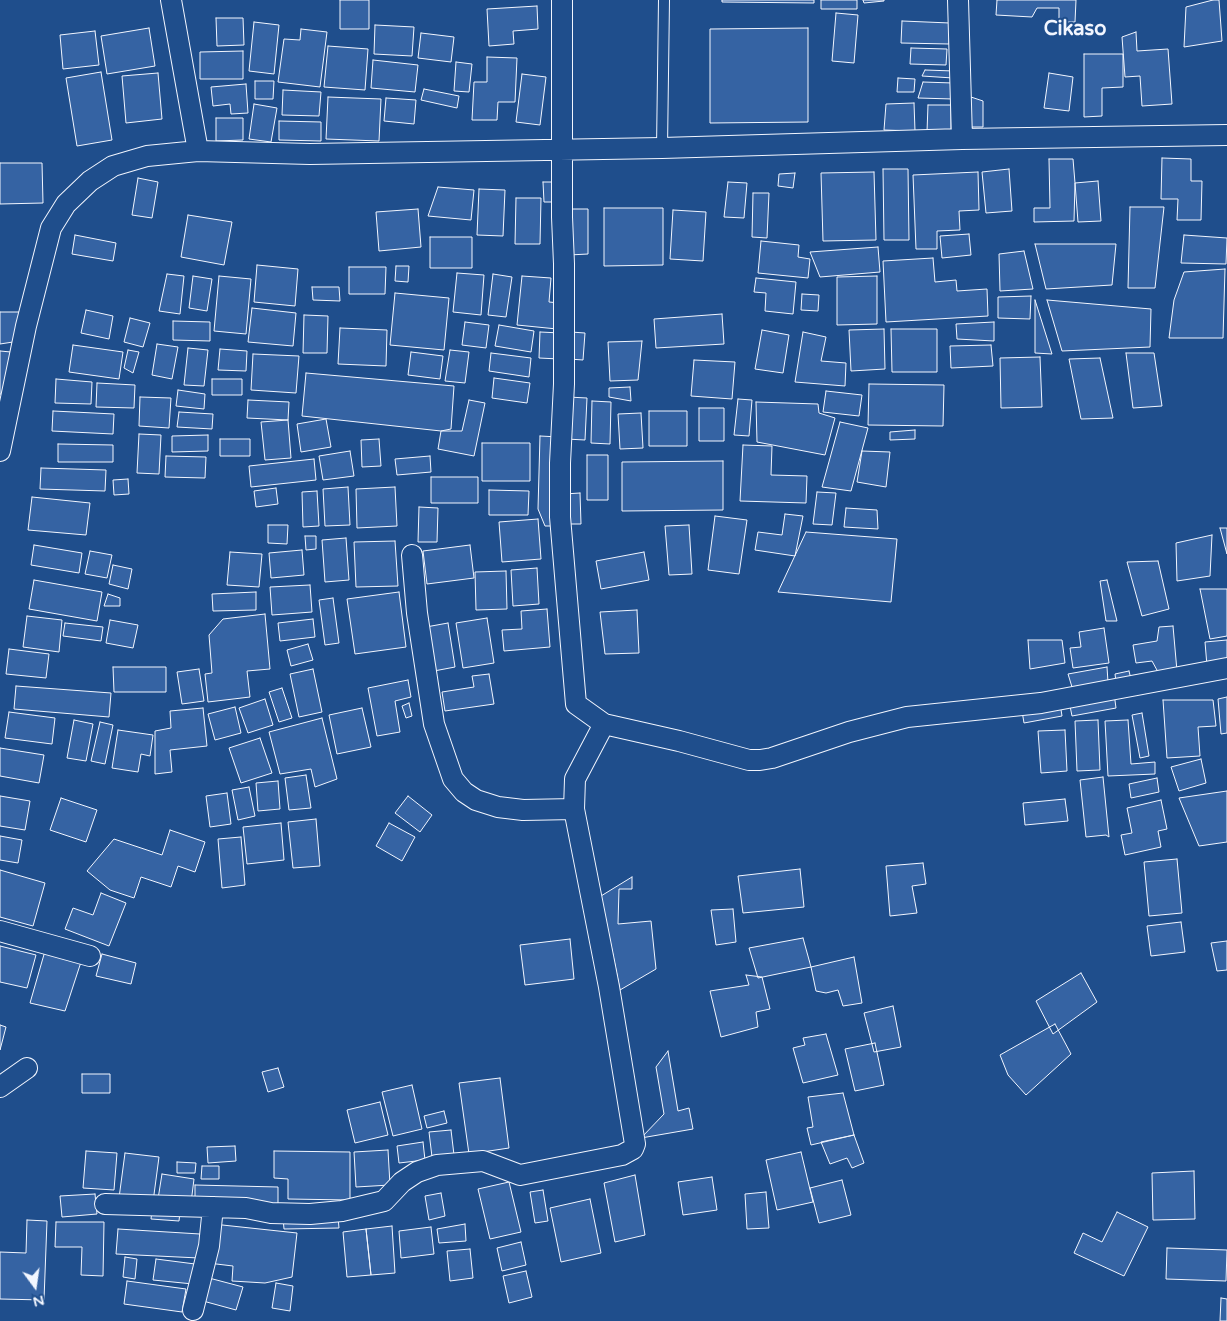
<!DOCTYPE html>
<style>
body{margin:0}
#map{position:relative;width:1227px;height:1321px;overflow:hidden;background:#1f4e8c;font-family:"Varela Round",sans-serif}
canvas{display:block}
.north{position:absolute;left:10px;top:1261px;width:50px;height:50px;-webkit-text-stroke:4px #1f4e8c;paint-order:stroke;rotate:166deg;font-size:14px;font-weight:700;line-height:20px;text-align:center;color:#f2f6ff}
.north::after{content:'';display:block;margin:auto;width:18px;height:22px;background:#f2f6ff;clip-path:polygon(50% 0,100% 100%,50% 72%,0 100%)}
</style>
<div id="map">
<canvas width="1227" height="1321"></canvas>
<div class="north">N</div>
</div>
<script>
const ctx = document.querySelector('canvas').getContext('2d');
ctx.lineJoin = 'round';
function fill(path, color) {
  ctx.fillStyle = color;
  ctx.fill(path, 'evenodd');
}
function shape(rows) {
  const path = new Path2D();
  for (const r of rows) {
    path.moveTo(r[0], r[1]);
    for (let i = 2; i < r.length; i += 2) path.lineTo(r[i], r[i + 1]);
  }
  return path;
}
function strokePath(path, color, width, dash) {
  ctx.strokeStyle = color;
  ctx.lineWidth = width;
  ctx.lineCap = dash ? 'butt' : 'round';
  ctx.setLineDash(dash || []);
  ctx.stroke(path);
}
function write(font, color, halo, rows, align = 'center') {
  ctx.font = font + ' "Varela Round",sans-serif';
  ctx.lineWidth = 4;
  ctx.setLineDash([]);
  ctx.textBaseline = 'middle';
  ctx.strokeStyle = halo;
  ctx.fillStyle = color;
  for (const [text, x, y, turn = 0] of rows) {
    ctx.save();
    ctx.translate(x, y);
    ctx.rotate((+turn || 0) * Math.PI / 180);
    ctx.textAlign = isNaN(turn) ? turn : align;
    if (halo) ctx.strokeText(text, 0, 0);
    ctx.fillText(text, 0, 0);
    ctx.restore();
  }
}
const building = shape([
 [340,0,369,0,369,29,340,29,340,0],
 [722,0,814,0,814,3,722,2,722,0],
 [821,0,857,0,857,9,821,9,821,0],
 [863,0,884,0,884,1,864,3,863,0],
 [997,0,1076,0,1075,22,1059,22,1059,8,1037,8,1032,17,996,15,997,0],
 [1213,0,1219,0,1222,41,1184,47,1186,7,1213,0],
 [537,6,538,29,513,31,514,44,489,46,487,9,537,6],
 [836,13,858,15,854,63,832,61,836,13],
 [216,18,243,18,244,45,217,46,216,18],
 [902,21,950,23,949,44,901,43,902,21],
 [254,22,279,25,274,74,249,71,254,22],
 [375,25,414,27,412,56,374,54,375,25],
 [149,28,155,66,107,74,101,36,149,28],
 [808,28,808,122,710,123,710,29,808,28],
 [301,29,327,32,320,87,278,82,284,39,300,40,301,29],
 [95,31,99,65,63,69,60,35,95,31],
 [1136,32,1137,51,1168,49,1172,104,1142,106,1140,76,1125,77,1122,37,1136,32],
 [421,33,454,37,451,62,418,58,421,33],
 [328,46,368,49,365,90,324,87,328,46],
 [911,48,947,49,946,65,910,64,911,48],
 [243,51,243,79,200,79,200,52,243,51],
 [1084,54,1123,54,1123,87,1102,88,1102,116,1084,117,1084,54],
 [487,57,517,58,515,102,498,102,497,120,472,120,474,82,487,82,487,57],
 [373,60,418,65,415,92,371,88,373,60],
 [456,62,472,64,469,92,454,91,456,62],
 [925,70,954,71,953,78,922,76,925,70],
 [101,72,112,140,77,146,66,78,101,72],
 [158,73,162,119,126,123,122,76,158,73],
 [1049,73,1073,77,1069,111,1044,108,1049,73],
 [522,74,546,77,540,125,516,122,522,74],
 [898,78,915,79,914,92,897,92,898,78],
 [255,81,274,81,273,99,255,99,255,81],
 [923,82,953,83,953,99,918,98,923,82],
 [246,84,248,113,231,114,230,104,213,106,211,87,246,84],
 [424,89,459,96,457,108,421,100,424,89],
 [283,90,321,92,319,116,282,115,283,90],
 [968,96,983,101,983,127,969,127,968,96],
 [328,97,381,99,379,141,326,139,328,97],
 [386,98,416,100,414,124,384,121,386,98],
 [914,103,915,131,884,130,886,104,914,103],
 [254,104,277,108,271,142,249,139,254,104],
 [928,105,951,105,951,132,927,132,928,105],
 [216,118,243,118,243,140,216,141,216,118],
 [279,121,321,122,321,141,279,140,279,121],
 [1162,158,1191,159,1191,181,1202,181,1201,220,1177,220,1178,199,1161,199,1162,158],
 [1049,159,1073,159,1075,183,1074,221,1034,222,1034,208,1050,208,1049,159],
 [0,163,42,163,43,203,0,204,0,163],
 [883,169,908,169,909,240,884,240,883,169],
 [1009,169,1012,211,986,213,982,172,1009,169],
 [874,172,876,240,823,241,821,173,874,172],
 [978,172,979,210,959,211,960,230,937,231,937,249,916,249,913,175,978,172],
 [795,173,793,188,778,186,779,174,795,173],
 [138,178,158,182,152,218,132,215,138,178],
 [1098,181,1101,221,1078,222,1075,183,1098,181],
 [543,182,555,182,556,202,544,202,543,182],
 [728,182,747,183,744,218,724,217,728,182],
 [438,187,474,190,471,220,428,216,438,187],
 [479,189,505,190,503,236,477,235,479,189],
 [753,193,769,193,767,238,752,237,753,193],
 [516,198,541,198,540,244,515,244,516,198],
 [1130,207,1164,207,1155,288,1128,288,1130,207],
 [604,208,663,208,663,265,604,266,604,208],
 [418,209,421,247,379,251,376,212,418,209],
 [569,209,588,209,588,254,569,255,569,209],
 [673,210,706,212,703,261,670,259,673,210],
 [188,215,232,222,224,265,181,257,188,215],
 [969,234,971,255,942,258,940,236,969,234],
 [75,235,116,243,113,261,72,254,75,235],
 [1184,235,1227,238,1226,264,1181,263,1184,235],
 [430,237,472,237,472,268,430,268,430,237],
 [761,241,799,245,798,257,810,259,808,278,758,273,761,241],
 [1035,244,1116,244,1112,285,1046,289,1035,244],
 [878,247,880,272,820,277,810,252,878,247],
 [1024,251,1033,289,1000,291,999,254,1024,251],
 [933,258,935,282,956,280,957,291,987,289,988,316,886,322,883,261,933,258],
 [257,265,298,269,295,306,254,302,257,265],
 [396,266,409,266,408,282,395,281,396,266],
 [349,267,386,267,385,294,349,294,349,267],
 [1225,269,1223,338,1169,338,1174,300,1184,272,1225,269],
 [457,273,484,275,481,315,453,312,457,273],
 [167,274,184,276,180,314,159,311,167,274],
 [493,274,512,277,506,317,488,315,493,274],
 [193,276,212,279,207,311,189,308,193,276],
 [219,276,251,279,246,334,214,331,219,276],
 [522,276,551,278,549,302,560,303,557,329,517,325,522,276],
 [877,276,877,324,837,325,837,277,877,276],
 [756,278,796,282,793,314,765,311,766,293,754,292,756,278],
 [312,287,339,287,340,301,313,300,312,287],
 [395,293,449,298,444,350,390,345,395,293],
 [802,294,819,295,818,311,801,310,802,294],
 [1031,296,1030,319,998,318,998,297,1031,296],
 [1035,300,1052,354,1035,353,1035,300],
 [1047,300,1151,309,1150,347,1062,351,1047,300],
 [252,308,296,313,293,346,248,342,252,308],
 [86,310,113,316,109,339,81,333,86,310],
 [0,312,22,312,13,342,0,344,0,312],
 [722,314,724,344,656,348,654,319,722,314],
 [304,315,328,316,327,353,303,353,304,315],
 [130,318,150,323,143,347,124,342,130,318],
 [173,321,210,322,210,341,173,340,173,321],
 [465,322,489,325,486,348,462,345,465,322],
 [994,322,994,341,957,339,956,324,994,322],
 [499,325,534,331,531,352,495,346,499,325],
 [340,328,387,330,386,366,338,364,340,328],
 [884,329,885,369,851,371,849,330,884,329],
 [891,329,937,329,937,372,892,372,891,329],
 [762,330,789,335,783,373,755,369,762,330],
 [540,332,561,333,559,359,539,358,540,332],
 [571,332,585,333,583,360,569,359,571,332],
 [803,332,826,337,821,361,846,363,845,386,795,382,803,332],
 [642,341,638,380,610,381,608,342,642,341],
 [157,344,178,347,172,379,152,375,157,344],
 [73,345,123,352,119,379,69,372,73,345],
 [991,345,993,366,951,368,950,346,991,345],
 [188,348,208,350,204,386,184,385,188,348],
 [220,349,247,351,246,371,218,370,220,349],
 [128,350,139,352,133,373,124,368,128,350],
 [450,350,469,352,465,383,445,381,450,350],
 [0,351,11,352,5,395,0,394,0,351],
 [411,352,443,356,440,379,408,375,411,352],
 [491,353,531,358,529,377,489,371,491,353],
 [1126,353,1154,353,1162,406,1133,408,1126,353],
 [253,354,299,356,296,393,251,390,253,354],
 [1040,357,1042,407,1001,408,1000,358,1040,357],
 [1100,358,1113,418,1081,419,1069,359,1100,358],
 [694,360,735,362,732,399,691,396,694,360],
 [306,373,454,386,451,429,441,431,302,416,306,373],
 [494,378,530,383,527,403,492,398,494,378],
 [56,379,92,382,91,404,55,403,56,379],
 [212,379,242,379,242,395,212,395,212,379],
 [97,383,135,385,134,408,96,407,97,383],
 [869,384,944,385,943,426,868,425,869,384],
 [630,387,631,401,609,397,609,388,630,387],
 [178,390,205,394,204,409,176,406,178,390],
 [826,391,862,395,859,416,823,412,826,391],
 [140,397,171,398,169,428,139,426,140,397],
 [568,397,587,398,585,440,566,439,568,397],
 [738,399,752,400,749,436,734,435,738,399],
 [248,400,289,402,288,420,247,418,248,400],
 [469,400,485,403,474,456,438,449,441,431,462,431,469,400],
 [592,401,611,402,610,444,591,443,592,401],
 [756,402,818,404,819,413,835,418,825,455,757,442,756,402],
 [699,408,724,408,724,441,699,441,699,408],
 [53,411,114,414,113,434,52,431,53,411],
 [649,411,687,411,687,446,649,446,649,411],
 [179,412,213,414,212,429,177,427,179,412],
 [641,413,643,448,620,449,618,414,641,413],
 [326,419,331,447,301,452,297,424,326,419],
 [288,420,291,458,265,460,261,422,288,420],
 [840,422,868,428,851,491,822,487,840,422],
 [915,430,915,439,890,440,890,432,915,430],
 [139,434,161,435,159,474,137,473,139,434],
 [208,435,208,451,172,452,172,436,208,435],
 [540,436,559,437,555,526,545,526,538,509,540,436],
 [220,439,250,439,250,456,220,456,220,439],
 [379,439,381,466,362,467,361,440,379,439],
 [482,443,530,443,530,481,482,481,482,443],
 [58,444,113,445,113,462,58,462,58,444],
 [743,445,772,446,771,475,807,476,806,503,740,501,743,445],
 [350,451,354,476,323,480,319,456,350,451],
 [862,451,890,452,886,487,857,482,862,451],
 [587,455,608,455,608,500,587,500,587,455],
 [166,456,206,457,205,478,165,477,166,456],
 [430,456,431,472,397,475,395,459,430,456],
 [314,459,316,480,251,487,249,466,314,459],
 [723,461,723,510,622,511,622,462,723,461],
 [41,468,106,470,105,491,40,489,41,468],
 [431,477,478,477,478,503,431,503,431,477],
 [128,479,129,494,114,495,113,480,128,479],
 [348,487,350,525,325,526,323,489,348,487],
 [395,487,397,526,357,528,356,489,395,487],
 [276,488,278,504,256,507,254,491,276,488],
 [489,490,529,491,528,515,489,515,489,490],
 [317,491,319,526,303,527,302,492,317,491],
 [817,492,836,493,832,525,813,524,817,492],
 [580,493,581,524,565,524,564,494,580,493],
 [32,497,90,503,86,535,28,530,32,497],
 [419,507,438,508,437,542,418,542,419,507],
 [846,508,877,510,878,529,844,527,846,508],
 [785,514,803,516,795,556,755,550,758,532,782,535,785,514],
 [715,516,747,520,739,574,708,570,715,516],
 [538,519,541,559,502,562,499,522,538,519],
 [268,525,288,525,287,544,268,543,268,525],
 [689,525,692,574,669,575,665,526,689,525],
 [1220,528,1227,528,1227,554,1220,528],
 [806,532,897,539,891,602,778,592,806,532],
 [1212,535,1210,576,1177,581,1176,543,1212,535],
 [305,536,316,536,316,549,306,550,305,536],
 [346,538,349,580,325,582,322,540,346,538],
 [395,541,398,586,356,587,354,542,395,541],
 [34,545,82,553,79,573,31,565,34,545],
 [470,545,474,578,427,584,423,551,470,545],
 [302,550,304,575,271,578,269,553,302,550],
 [90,551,112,555,107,578,85,574,90,551],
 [230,552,262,554,259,587,227,585,230,552],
 [644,552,649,580,601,589,596,561,644,552],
 [1158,561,1169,609,1142,616,1127,562,1158,561],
 [113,565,132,569,128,589,109,584,113,565],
 [537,568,539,604,513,606,511,570,537,568],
 [506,571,507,609,476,610,475,572,506,571],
 [34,580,102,592,97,621,29,609,34,580],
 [1107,580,1117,621,1106,621,1100,581,1107,580],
 [310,585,312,612,272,615,270,587,310,585],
 [1200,589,1227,589,1227,636,1210,639,1200,589],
 [256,592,256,610,213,611,212,594,256,592],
 [399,592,406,647,355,654,347,599,399,592],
 [108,594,120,598,120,606,104,606,108,594],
 [333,598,339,643,325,645,319,600,333,598],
 [547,609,550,647,504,651,502,630,522,629,521,611,547,609],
 [637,610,639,653,605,654,600,612,637,610],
 [265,614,270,669,247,671,250,697,208,702,205,674,212,673,209,635,223,619,265,614],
 [27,616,62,620,59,652,23,647,27,616],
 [487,618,494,663,463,668,456,623,487,618],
 [313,619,315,637,280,641,278,623,313,619],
 [110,620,138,625,133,648,106,643,110,620],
 [65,623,103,627,101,641,63,636,65,623],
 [448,623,455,667,434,671,426,627,448,623],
 [1173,626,1177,671,1158,672,1152,661,1136,663,1133,645,1157,641,1159,627,1173,626],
 [1104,628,1109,663,1073,668,1070,648,1081,647,1079,632,1104,628],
 [1028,640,1062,640,1065,663,1030,669,1028,640],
 [1227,640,1227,664,1207,666,1205,642,1227,640],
 [308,644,313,660,291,666,287,650,308,644],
 [9,649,49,654,46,678,6,674,9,649],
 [113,667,166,667,166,692,114,692,113,667],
 [1107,667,1108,682,1072,687,1068,674,1107,667],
 [199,669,204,701,182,704,177,672,199,669],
 [313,669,322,712,299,717,290,674,313,669],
 [1129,671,1131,679,1116,682,1115,674,1129,671],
 [489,674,494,704,445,711,442,692,474,687,472,676,489,674],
 [408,680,411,697,395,701,400,732,377,736,368,688,408,680],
 [16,686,111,693,109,717,14,709,16,686],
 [282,688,292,718,279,722,269,692,282,688],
 [1114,693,1116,708,1072,716,1069,701,1114,693],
 [1227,697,1227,733,1221,734,1218,699,1227,697],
 [265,699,273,725,248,733,239,708,265,699],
 [1163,700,1213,700,1216,726,1198,727,1200,756,1167,758,1163,700],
 [409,703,412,716,406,718,402,706,409,703],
 [1060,703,1062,716,1024,723,1022,711,1060,703],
 [235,707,241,733,215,740,208,714,235,707],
 [203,708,207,746,170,750,172,772,155,774,155,731,171,728,170,711,203,708],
 [362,708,371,747,337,754,329,715,362,708],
 [9,712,55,718,52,744,5,738,9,712],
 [1142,713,1149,756,1140,758,1132,715,1142,713],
 [322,718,337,779,315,787,311,769,280,774,269,732,322,718],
 [74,720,93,724,86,761,67,758,74,720],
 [1098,720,1100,770,1077,771,1075,721,1098,720],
 [1128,720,1131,764,1155,762,1155,774,1108,776,1105,721,1128,720],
 [100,722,113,725,105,764,91,761,100,722],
 [118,730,153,735,150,756,141,754,138,772,112,768,118,730],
 [1065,730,1067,771,1041,773,1038,731,1065,730],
 [260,738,272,773,241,783,229,748,260,738],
 [0,748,44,755,39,783,0,776,0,748],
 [1201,759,1206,783,1179,791,1171,767,1201,759],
 [306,775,311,808,289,810,285,778,306,775],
 [1103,777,1109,837,1106,835,1086,837,1080,780,1103,777],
 [1157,778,1159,792,1131,798,1129,784,1157,778],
 [278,781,280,809,258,811,256,783,278,781],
 [249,787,255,816,238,820,232,790,249,787],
 [1227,791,1227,842,1199,846,1179,798,1227,791],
 [227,793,231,824,210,827,206,796,227,793],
 [0,796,30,801,25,830,0,826,0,796],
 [408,796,432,815,420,832,395,813,408,796],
 [61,798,97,810,86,842,50,830,61,798],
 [1065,799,1068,821,1025,825,1023,803,1065,799],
 [1161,800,1167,829,1158,831,1161,847,1125,855,1121,835,1132,833,1127,808,1161,800],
 [316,819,320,866,293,868,288,822,316,819],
 [281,823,284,860,247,864,243,827,281,823],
 [389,823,415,837,402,861,376,846,389,823],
 [170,830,205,842,195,872,178,866,171,887,141,877,134,898,110,890,87,871,114,839,162,855,170,830],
 [0,836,22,840,18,863,0,860,0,836],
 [241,837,245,885,222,888,218,839,241,837],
 [1177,859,1182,913,1149,916,1144,862,1177,859],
 [923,863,926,884,912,886,917,913,890,916,886,866,923,863],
 [800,869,804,907,743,913,738,876,800,869],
 [0,870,45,883,33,926,0,917,0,870],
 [632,877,632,889,619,889,618,924,651,921,656,969,620,990,601,896,632,877],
 [101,893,126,903,109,946,65,929,73,908,93,915,101,893],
 [733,909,736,942,716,945,711,910,733,909],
 [1181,922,1185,952,1151,956,1147,926,1181,922],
 [803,938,811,967,758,978,749,948,803,938],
 [570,939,574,979,525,985,520,945,570,939],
 [1227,941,1227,970,1217,971,1211,943,1227,941],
 [0,946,36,955,27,988,0,982,0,946],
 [45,951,81,962,65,1011,30,1003,45,951],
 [102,954,136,963,131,984,96,976,102,954],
 [854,957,862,1003,843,1006,838,990,826,993,816,991,811,967,854,957],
 [1081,973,1097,1002,1053,1034,1036,1001,1081,973],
 [746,975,762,977,770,1009,756,1012,758,1027,721,1037,710,991,749,985,746,975],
 [893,1006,901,1047,874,1052,864,1013,893,1006],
 [1055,1024,1071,1054,1026,1095,1008,1075,1000,1055,1055,1024],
 [0,1025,6,1027,0,1050,0,1025],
 [826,1034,838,1075,803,1083,793,1048,805,1045,803,1038,826,1034],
 [875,1043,884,1085,855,1091,845,1049,875,1043],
 [668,1051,678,1111,689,1108,693,1129,641,1138,664,1114,656,1067,668,1051],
 [278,1068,284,1087,268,1092,262,1072,278,1068],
 [82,1074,110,1074,110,1093,82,1093,82,1074],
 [500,1078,509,1148,469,1154,459,1083,500,1078],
 [412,1085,422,1129,393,1136,382,1092,412,1085],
 [843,1093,854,1135,811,1145,807,1128,813,1127,808,1097,843,1093],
 [380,1102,388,1135,355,1143,347,1110,380,1102],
 [444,1111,447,1123,427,1128,424,1116,444,1111],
 [451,1130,454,1155,432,1157,429,1132,451,1130],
 [854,1135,864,1163,852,1168,847,1158,830,1164,821,1142,854,1135],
 [423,1142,425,1160,399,1163,397,1146,423,1142],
 [235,1146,236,1161,208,1163,207,1147,235,1146],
 [388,1150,390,1185,356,1187,354,1152,388,1150],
 [86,1151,117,1153,114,1190,83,1188,86,1151],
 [274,1151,350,1152,350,1200,288,1199,288,1179,274,1178,274,1151],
 [801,1152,813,1202,777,1210,766,1160,801,1152],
 [125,1153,159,1157,153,1202,119,1198,125,1153],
 [177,1162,196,1163,195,1173,177,1173,177,1162],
 [202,1166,219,1166,219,1179,201,1179,202,1166],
 [1194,1171,1195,1219,1153,1220,1152,1173,1194,1171],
 [162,1174,194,1179,191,1203,158,1199,162,1174],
 [635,1175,645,1235,615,1242,604,1183,635,1175],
 [712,1177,717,1210,683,1215,678,1182,712,1177],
 [842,1180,851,1215,819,1223,810,1188,842,1180],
 [509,1182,521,1232,490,1239,478,1189,509,1182],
 [195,1185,278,1187,278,1207,195,1201,195,1185],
 [543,1190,548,1221,535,1223,530,1192,543,1190],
 [766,1192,769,1228,747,1229,745,1194,766,1192],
 [441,1193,445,1216,429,1220,425,1196,441,1193],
 [95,1194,97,1214,62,1217,60,1196,95,1194],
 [590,1199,601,1253,561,1262,550,1208,590,1199],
 [152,1210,180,1212,179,1221,151,1219,152,1210],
 [1117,1212,1148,1227,1124,1276,1074,1253,1083,1233,1102,1242,1117,1212],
 [338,1217,339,1228,284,1229,283,1218,338,1217],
 [27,1220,47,1221,44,1300,0,1299,0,1252,26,1253,27,1220],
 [56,1222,104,1222,103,1276,81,1275,82,1247,55,1247,56,1222],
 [213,1224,297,1233,292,1277,265,1283,232,1281,233,1266,208,1263,213,1224],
 [465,1224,466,1241,439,1243,437,1229,465,1224],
 [392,1226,395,1273,371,1275,366,1229,392,1226],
 [431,1227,434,1254,401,1258,399,1231,431,1227],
 [118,1229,200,1234,199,1258,116,1254,118,1229],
 [366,1229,371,1275,347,1277,343,1232,366,1229],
 [521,1242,526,1265,502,1271,497,1248,521,1242],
 [1167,1248,1227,1250,1226,1281,1166,1279,1167,1248],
 [470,1249,473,1278,450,1281,447,1251,470,1249],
 [125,1257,137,1259,135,1279,123,1277,125,1257],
 [156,1259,195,1264,193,1284,153,1280,156,1259],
 [526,1271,532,1297,509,1303,503,1276,526,1271],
 [209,1278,243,1287,236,1310,203,1301,209,1278],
 [127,1281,186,1289,182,1312,124,1304,127,1281],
 [276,1283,293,1286,290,1311,272,1308,276,1283],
 [1221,1298,1227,1299,1227,1321,1220,1321,1221,1298]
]);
fill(building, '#3563a3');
strokePath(building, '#f2f6ff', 1);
const lane = shape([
 [662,148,664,0]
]);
const street = shape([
 [171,0,198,151],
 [562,0,562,217,564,264,564,384,560,463,560,517,576,704,604,724,679,741,749,760,760,760,772,758,849,732,907,717,1041,703,1227,668],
 [958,0,962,139],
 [0,451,26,326,51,228,66,204,90,181,113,166,147,156,198,151,310,154,662,148,962,139,1227,135],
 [412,555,417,613,434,724,453,779,464,792,476,800,498,807,523,810,574,809],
 [0,931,90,956],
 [0,1087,27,1068],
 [105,1204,246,1208,271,1213,310,1214,342,1211,384,1201,402,1182,417,1172,437,1165,483,1161,520,1175,622,1155,633,1149,635,1144,609,987,574,809,575,779,604,724],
 [193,1310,209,1246,213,1207]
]);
strokePath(lane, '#f2f6ff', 12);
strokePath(street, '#f2f6ff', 22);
strokePath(lane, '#1f4e8c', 10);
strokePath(street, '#1f4e8c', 20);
write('bold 20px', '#f2f6ff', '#1f4e8c', [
 ["Cikaso",1075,30]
]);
</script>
